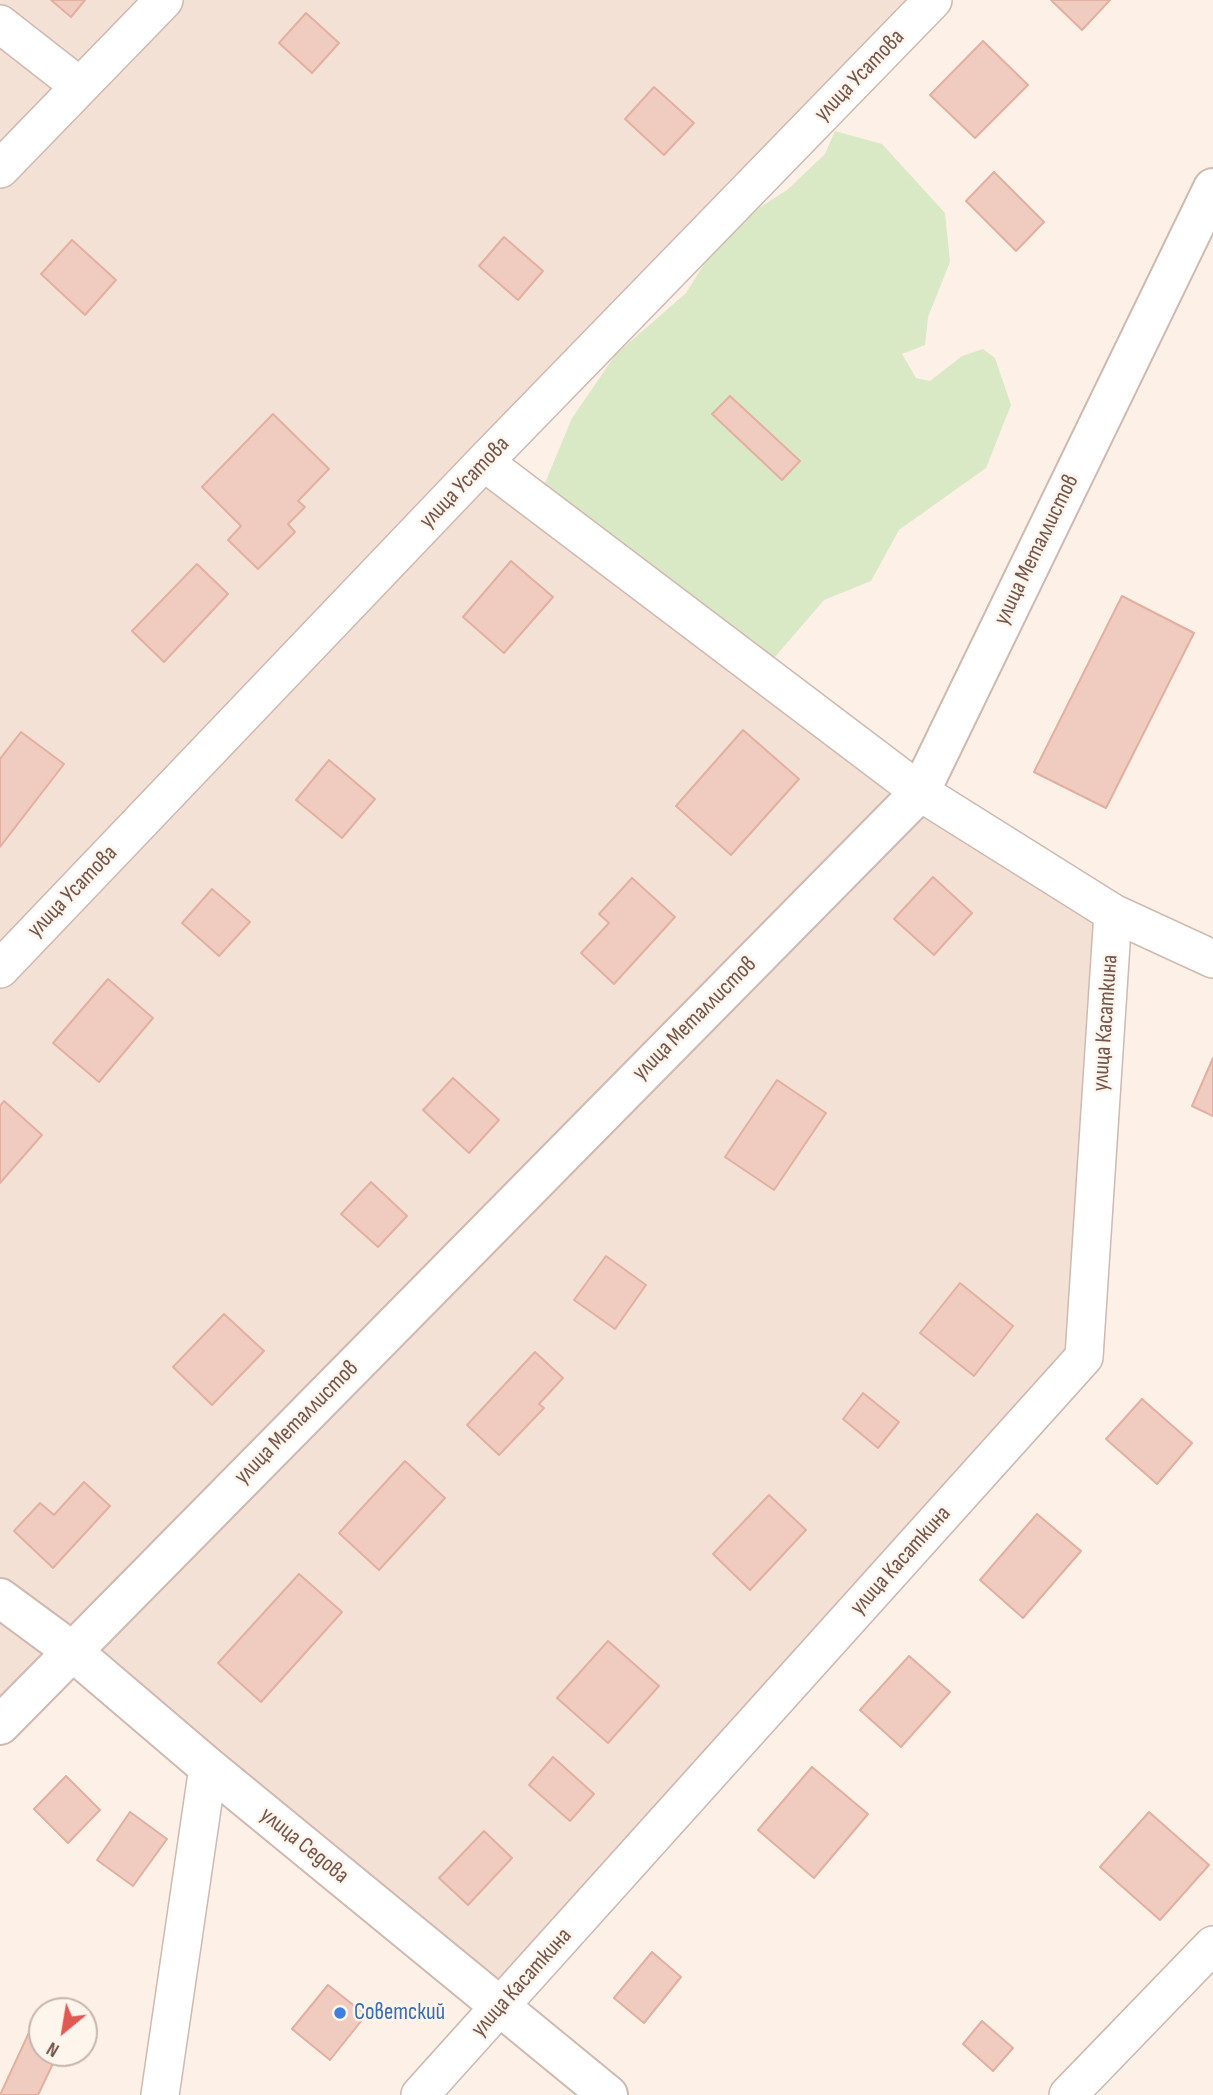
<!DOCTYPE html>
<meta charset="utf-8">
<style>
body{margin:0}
#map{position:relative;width:1213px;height:2095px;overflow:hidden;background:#fcf0e7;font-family:"Sofia Sans Condensed",sans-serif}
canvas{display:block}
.north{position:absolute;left:28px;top:1997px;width:70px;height:70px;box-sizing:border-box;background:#fef5ed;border:2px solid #c7b5ad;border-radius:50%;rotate:210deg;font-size:19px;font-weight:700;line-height:28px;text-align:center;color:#75544c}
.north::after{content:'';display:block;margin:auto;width:24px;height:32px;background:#e15950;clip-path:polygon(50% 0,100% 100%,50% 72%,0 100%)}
</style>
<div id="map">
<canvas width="1213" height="2095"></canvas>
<div class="north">N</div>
</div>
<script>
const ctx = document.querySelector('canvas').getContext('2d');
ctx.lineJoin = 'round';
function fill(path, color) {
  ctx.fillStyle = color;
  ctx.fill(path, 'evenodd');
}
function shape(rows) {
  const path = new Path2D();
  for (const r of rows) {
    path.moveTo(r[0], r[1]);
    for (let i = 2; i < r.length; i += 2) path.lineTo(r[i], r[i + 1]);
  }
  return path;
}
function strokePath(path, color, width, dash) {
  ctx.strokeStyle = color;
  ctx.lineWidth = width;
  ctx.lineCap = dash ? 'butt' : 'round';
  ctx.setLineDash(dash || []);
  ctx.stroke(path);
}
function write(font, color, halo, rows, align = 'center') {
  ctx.font = font + ' "Sofia Sans Condensed",sans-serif';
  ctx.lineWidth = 5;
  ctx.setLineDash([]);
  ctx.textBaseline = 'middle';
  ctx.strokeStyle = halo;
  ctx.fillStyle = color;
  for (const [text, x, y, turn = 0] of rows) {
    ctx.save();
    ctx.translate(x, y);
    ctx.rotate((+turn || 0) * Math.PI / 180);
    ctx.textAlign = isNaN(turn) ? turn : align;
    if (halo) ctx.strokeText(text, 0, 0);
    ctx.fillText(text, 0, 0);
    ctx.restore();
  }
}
fill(shape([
 [0,0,933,0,485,462,1113,913,1084,1357,501,2007,72,1651,0,1724]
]), '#f3e1d5');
fill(shape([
 [835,131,882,144,945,213,950,262,928,317,925,345,902,354,916,378,930,381,962,356,983,349,995,358,1011,405,986,468,899,530,871,581,824,600,756,679,585,541,545,483,572,418,616,354,686,293,726,229,787,190,825,154]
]), '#dae9c5');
const building = shape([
 [51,0,85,0,71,17,51,0],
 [1051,0,1110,0,1082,30,1051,0],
 [306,13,339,43,312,73,279,43,306,13],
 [983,41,1028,85,975,138,930,95,983,41],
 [654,87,694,123,664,155,625,119,654,87],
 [994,172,1044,222,1016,251,966,201,994,172],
 [504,237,543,271,518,300,479,266,504,237],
 [72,240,116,280,85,315,41,274,72,240],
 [730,396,800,461,782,480,712,414,730,396],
 [273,414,329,469,298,501,305,507,288,524,295,532,258,569,228,540,241,526,202,487,273,414],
 [511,561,553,597,504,653,463,617,511,561],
 [197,564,228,594,164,662,132,631,197,564],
 [1122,596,1194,633,1106,808,1034,772,1122,596],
 [743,730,799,779,731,855,676,806,743,730],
 [21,732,64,764,0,847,0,759,21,732],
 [329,760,375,799,342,838,296,800,329,760],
 [933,877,972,913,934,955,894,919,933,877],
 [632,878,675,917,614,984,581,953,609,923,599,914,632,878],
 [212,889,250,922,219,956,182,923,212,889],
 [108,979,153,1018,99,1082,53,1043,108,979],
 [1213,1058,1213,1116,1192,1106,1213,1058],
 [453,1078,499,1120,469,1153,423,1110,453,1078],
 [777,1080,826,1113,774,1190,725,1157,777,1080],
 [4,1101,42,1135,0,1183,0,1106,4,1101],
 [371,1182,407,1216,378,1247,341,1214,371,1182],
 [606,1256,646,1285,615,1329,574,1300,606,1256],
 [960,1283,1013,1326,974,1376,920,1333,960,1283],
 [224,1314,264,1351,212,1405,173,1367,224,1314],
 [535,1352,563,1378,539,1404,544,1408,499,1455,467,1425,535,1352],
 [863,1393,899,1422,878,1448,843,1419,863,1393],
 [1142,1399,1192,1443,1157,1484,1106,1439,1142,1399],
 [405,1461,445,1498,379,1570,339,1533,405,1461],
 [84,1482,110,1506,53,1568,14,1531,40,1503,54,1515,84,1482],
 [769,1495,806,1530,750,1590,713,1554,769,1495],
 [1037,1514,1081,1551,1023,1618,980,1580,1037,1514],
 [299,1574,342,1612,261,1702,218,1663,299,1574],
 [608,1641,659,1686,608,1743,557,1698,608,1641],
 [909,1656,950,1692,901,1747,860,1710,909,1656],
 [553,1757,594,1794,570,1821,529,1785,553,1757],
 [812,1767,868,1814,814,1878,758,1830,812,1767],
 [66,1776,100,1810,68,1843,34,1809,66,1776],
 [130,1812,167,1839,133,1886,97,1860,130,1812],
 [1149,1812,1209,1865,1160,1920,1100,1867,1149,1812],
 [484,1831,512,1858,468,1905,439,1878,484,1831],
 [652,1952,681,1977,644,2023,614,1998,652,1952],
 [328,1985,366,2015,330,2060,292,2029,328,1985],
 [39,2011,42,2013,42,2053,58,2053,38,2095,0,2095,39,2011],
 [982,2021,1013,2048,993,2071,963,2044,982,2021]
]);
fill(building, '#f0cbbf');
strokePath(building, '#e2afa0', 2);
const minor = shape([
 [0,24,78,85],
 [0,169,164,0],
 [484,462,920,792,1113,913,1213,959],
 [0,969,484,462,933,0],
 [160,2095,208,1767],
 [420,2095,1084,1357,1113,913],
 [1068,2095,1213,1945]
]);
const tertiary = shape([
 [0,1598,72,1651,208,1767,608,2095],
 [0,1725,920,792,1213,188]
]);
strokePath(minor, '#cfb9b0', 40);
strokePath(tertiary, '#cfb9b0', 42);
strokePath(minor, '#fff', 37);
strokePath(tertiary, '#fff', 38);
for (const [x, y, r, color] of [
 [340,2013,7,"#3f7fe0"]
]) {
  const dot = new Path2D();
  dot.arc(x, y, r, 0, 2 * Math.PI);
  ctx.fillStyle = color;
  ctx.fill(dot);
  strokePath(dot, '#fef5ed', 2.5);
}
write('23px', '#75544c', '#fef5ed', [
 ["улица Усатова",860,76,-46],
 ["улица Усатова",465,483,-46],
 ["улица Металлистов",1037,550,-64],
 ["улица Усатова",73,892,-46],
 ["улица Металлистов",695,1019,-45],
 ["улица Касаткина",1106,1023,-86],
 ["улица Металлистов",297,1423,-45],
 ["улица Касаткина",901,1561,-48],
 ["улица Седова",304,1846,39],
 ["улица Касаткина",522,1983,-48]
]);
write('23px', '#366cbe', '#fef5ed', [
 ["Советский",354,2013]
], 'left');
</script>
